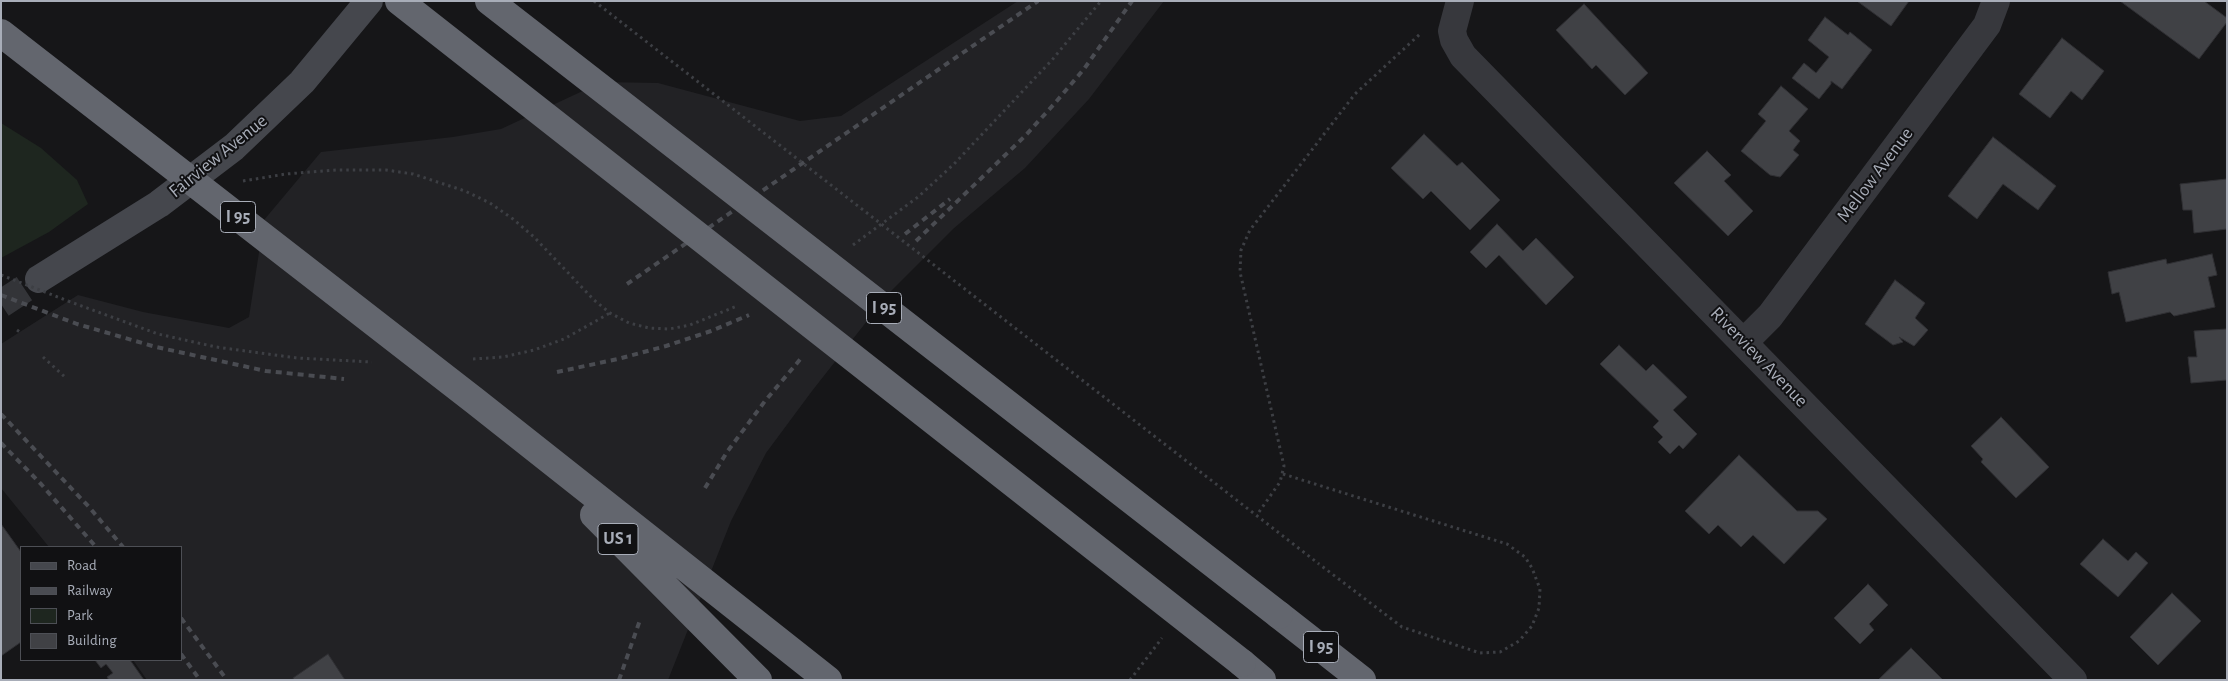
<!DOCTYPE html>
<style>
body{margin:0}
#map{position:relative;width:2228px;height:681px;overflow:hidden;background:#161618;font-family:"Alegreya Sans",sans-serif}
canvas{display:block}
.frame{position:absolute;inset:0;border:2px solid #a8adb8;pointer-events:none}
.legend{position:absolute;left:20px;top:546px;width:162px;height:115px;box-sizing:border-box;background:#111113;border:1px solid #4d4f55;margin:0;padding:6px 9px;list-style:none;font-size:15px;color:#a8adb8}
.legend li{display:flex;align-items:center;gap:10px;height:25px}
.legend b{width:25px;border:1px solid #4d4f55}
</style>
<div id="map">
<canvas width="2228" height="681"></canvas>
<div class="frame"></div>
<ul class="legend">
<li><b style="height:6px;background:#45474d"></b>Road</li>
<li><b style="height:6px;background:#4a4c52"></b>Railway</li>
<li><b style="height:14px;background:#1e261f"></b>Park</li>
<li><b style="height:14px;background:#404145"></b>Building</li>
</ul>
</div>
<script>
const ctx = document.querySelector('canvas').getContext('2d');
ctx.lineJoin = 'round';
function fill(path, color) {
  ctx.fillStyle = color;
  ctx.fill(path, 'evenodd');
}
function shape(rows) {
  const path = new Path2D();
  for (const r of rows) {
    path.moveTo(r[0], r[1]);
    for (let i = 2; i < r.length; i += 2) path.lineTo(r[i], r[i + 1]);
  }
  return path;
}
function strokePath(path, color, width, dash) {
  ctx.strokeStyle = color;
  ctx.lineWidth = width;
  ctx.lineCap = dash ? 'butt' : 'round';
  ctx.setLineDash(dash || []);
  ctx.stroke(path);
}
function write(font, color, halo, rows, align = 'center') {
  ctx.font = font + ' "Alegreya Sans",sans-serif';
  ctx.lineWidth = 4;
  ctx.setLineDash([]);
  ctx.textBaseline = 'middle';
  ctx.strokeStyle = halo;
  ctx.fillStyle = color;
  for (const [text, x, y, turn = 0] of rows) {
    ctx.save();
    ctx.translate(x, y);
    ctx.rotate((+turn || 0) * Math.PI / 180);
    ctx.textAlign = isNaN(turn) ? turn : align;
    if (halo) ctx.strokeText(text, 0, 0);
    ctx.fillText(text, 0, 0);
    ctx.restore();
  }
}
fill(shape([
 [1018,1,1164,1,1089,99,1025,168,953,229,889,293,812,391,766,453,731,521,668,680,147,680,133,660,181,660,181,547,49,547,1,488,1,344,78,295,143,312,229,328,249,317,264,220,321,152,453,137,501,129,602,82,658,83,800,121,841,116]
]), '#222225');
fill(shape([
 [1,123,41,148,77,180,88,204,49,232,1,258]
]), '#1e261f');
const building = shape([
 [1857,1,1909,1,1891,26,1857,1],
 [2120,1,2204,1,2227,18,2227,22,2199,59,2120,1],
 [1584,4,1648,73,1625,95,1596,65,1592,69,1556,30,1584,4],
 [1825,17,1848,35,1850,32,1872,50,1842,89,1831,81,1831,84,1819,99,1792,78,1804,63,1816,73,1829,57,1808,40,1825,17],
 [2062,38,2104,71,2082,100,2071,91,2050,118,2019,94,2062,38],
 [1781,86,1808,109,1789,131,1800,141,1793,150,1799,155,1780,177,1770,175,1741,151,1766,121,1758,114,1781,86],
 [1424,134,1457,166,1462,162,1500,200,1470,230,1431,191,1423,199,1391,168,1424,134],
 [1993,137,2056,186,2038,210,2003,184,1977,219,1948,196,1993,137],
 [1707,151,1731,175,1724,181,1753,211,1728,236,1674,183,1707,151],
 [2227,179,2227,229,2194,233,2192,210,2183,210,2180,184,2227,179],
 [1497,224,1523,251,1536,238,1574,277,1546,305,1499,255,1486,268,1470,252,1497,224],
 [2212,254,2217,275,2208,277,2215,307,2174,316,2170,312,2126,322,2119,292,2112,294,2108,272,2166,259,2167,264,2212,254],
 [1895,280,1925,303,1915,318,1928,330,1914,346,1899,337,1903,342,1893,345,1865,324,1895,280],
 [2227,329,2227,380,2191,383,2188,357,2197,357,2194,331,2227,329],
 [1619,345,1646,371,1653,364,1687,397,1673,410,1697,434,1683,449,1679,445,1670,454,1658,442,1663,437,1653,427,1659,421,1600,364,1619,345],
 [2001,417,2049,467,2016,498,1981,462,1983,459,1971,446,2001,417],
 [1739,455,1797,511,1818,511,1827,519,1784,564,1753,535,1741,547,1718,525,1709,534,1685,511,1739,455],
 [1,524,21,552,21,642,1,656,1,524],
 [2103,539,2128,561,2136,552,2148,563,2118,597,2080,564,2103,539],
 [1868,584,1888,605,1869,624,1874,630,1860,644,1834,618,1868,584],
 [2172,593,2201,621,2158,665,2130,637,2172,593],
 [1911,648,1943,680,1878,680,1911,648],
 [328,654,345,680,294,680,293,678,328,654],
 [95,660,130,660,144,680,109,680,107,677,113,673,106,664,101,668,95,660]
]);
fill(building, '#404145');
strokePath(building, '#303034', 1);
strokePath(shape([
 [1,304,39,279]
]), '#333438', 28, [28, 14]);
strokePath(shape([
 [243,181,286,174,336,170,386,170,413,174,465,191,490,203,513,219,534,237,594,300,610,313,629,323,649,328,669,329,690,325,737,306],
 [853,245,918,197,954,164,1052,60,1101,1],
 [68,301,158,334,216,347,297,358,372,362],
 [17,330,20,332],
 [43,357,66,378],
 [473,359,503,357,534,350,564,339,610,313],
 [1283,474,1507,544,1525,557,1532,568,1540,589,1539,608,1532,626,1519,641,1500,652,1480,653,1402,627,1319,564],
 [1259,512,1280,482,1284,466,1240,272,1241,250,1250,230,1355,94,1420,34],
 [1130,680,1162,638]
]), '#3d3f44', 3, [2.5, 4]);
strokePath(shape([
 [1460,1,1452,31,1454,40,1463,56,2073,680],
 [1744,342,1770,316,1987,25,1996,1]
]), '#37383d', 28);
strokePath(shape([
 [39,279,159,204,234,147,302,82,369,1]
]), '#45474d', 28);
strokePath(shape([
 [1279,615,1362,680],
 [1242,663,1262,680]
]), '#63666e', 28);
strokePath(shape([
 [905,234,950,199],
 [916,241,1025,136,1055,103,1084,69,1132,1],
 [627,284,1038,1],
 [1,295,77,324,156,347,266,371,344,379],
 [557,372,618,359,666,346,711,331,749,315],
 [1,414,89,507,123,547],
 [1,443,41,484,96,547],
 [705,488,727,452,765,401,803,356],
 [181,618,227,680],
 [181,654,200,680],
 [619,680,640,620]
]), '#4a4c52', 4, [6, 5]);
strokePath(shape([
 [594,1,1319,564],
 [1,275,68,301]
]), '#3d3f44', 3, [2.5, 4]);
strokePath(shape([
 [399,1,1242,663],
 [489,1,1279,615],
 [1,33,475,401,828,680],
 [594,515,758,680]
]), '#63666e', 28);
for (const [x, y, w] of [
 [238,217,35],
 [884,308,35],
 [618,539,40],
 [1321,647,35]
]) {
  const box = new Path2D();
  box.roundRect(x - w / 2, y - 15.5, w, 31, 4);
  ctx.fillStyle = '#111113';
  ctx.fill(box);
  strokePath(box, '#a8adb8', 1);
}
write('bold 18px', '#a8adb8', null, [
 ["I 95",238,217],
 ["I 95",884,308],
 ["US 1",618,539],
 ["I 95",1321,647]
]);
write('19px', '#a8adb8', '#111113', [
 ["Fairview Avenue",218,156,-39],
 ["Mellow Avenue",1875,175,-53],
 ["Riverview Avenue",1759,357,46]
]);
</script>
